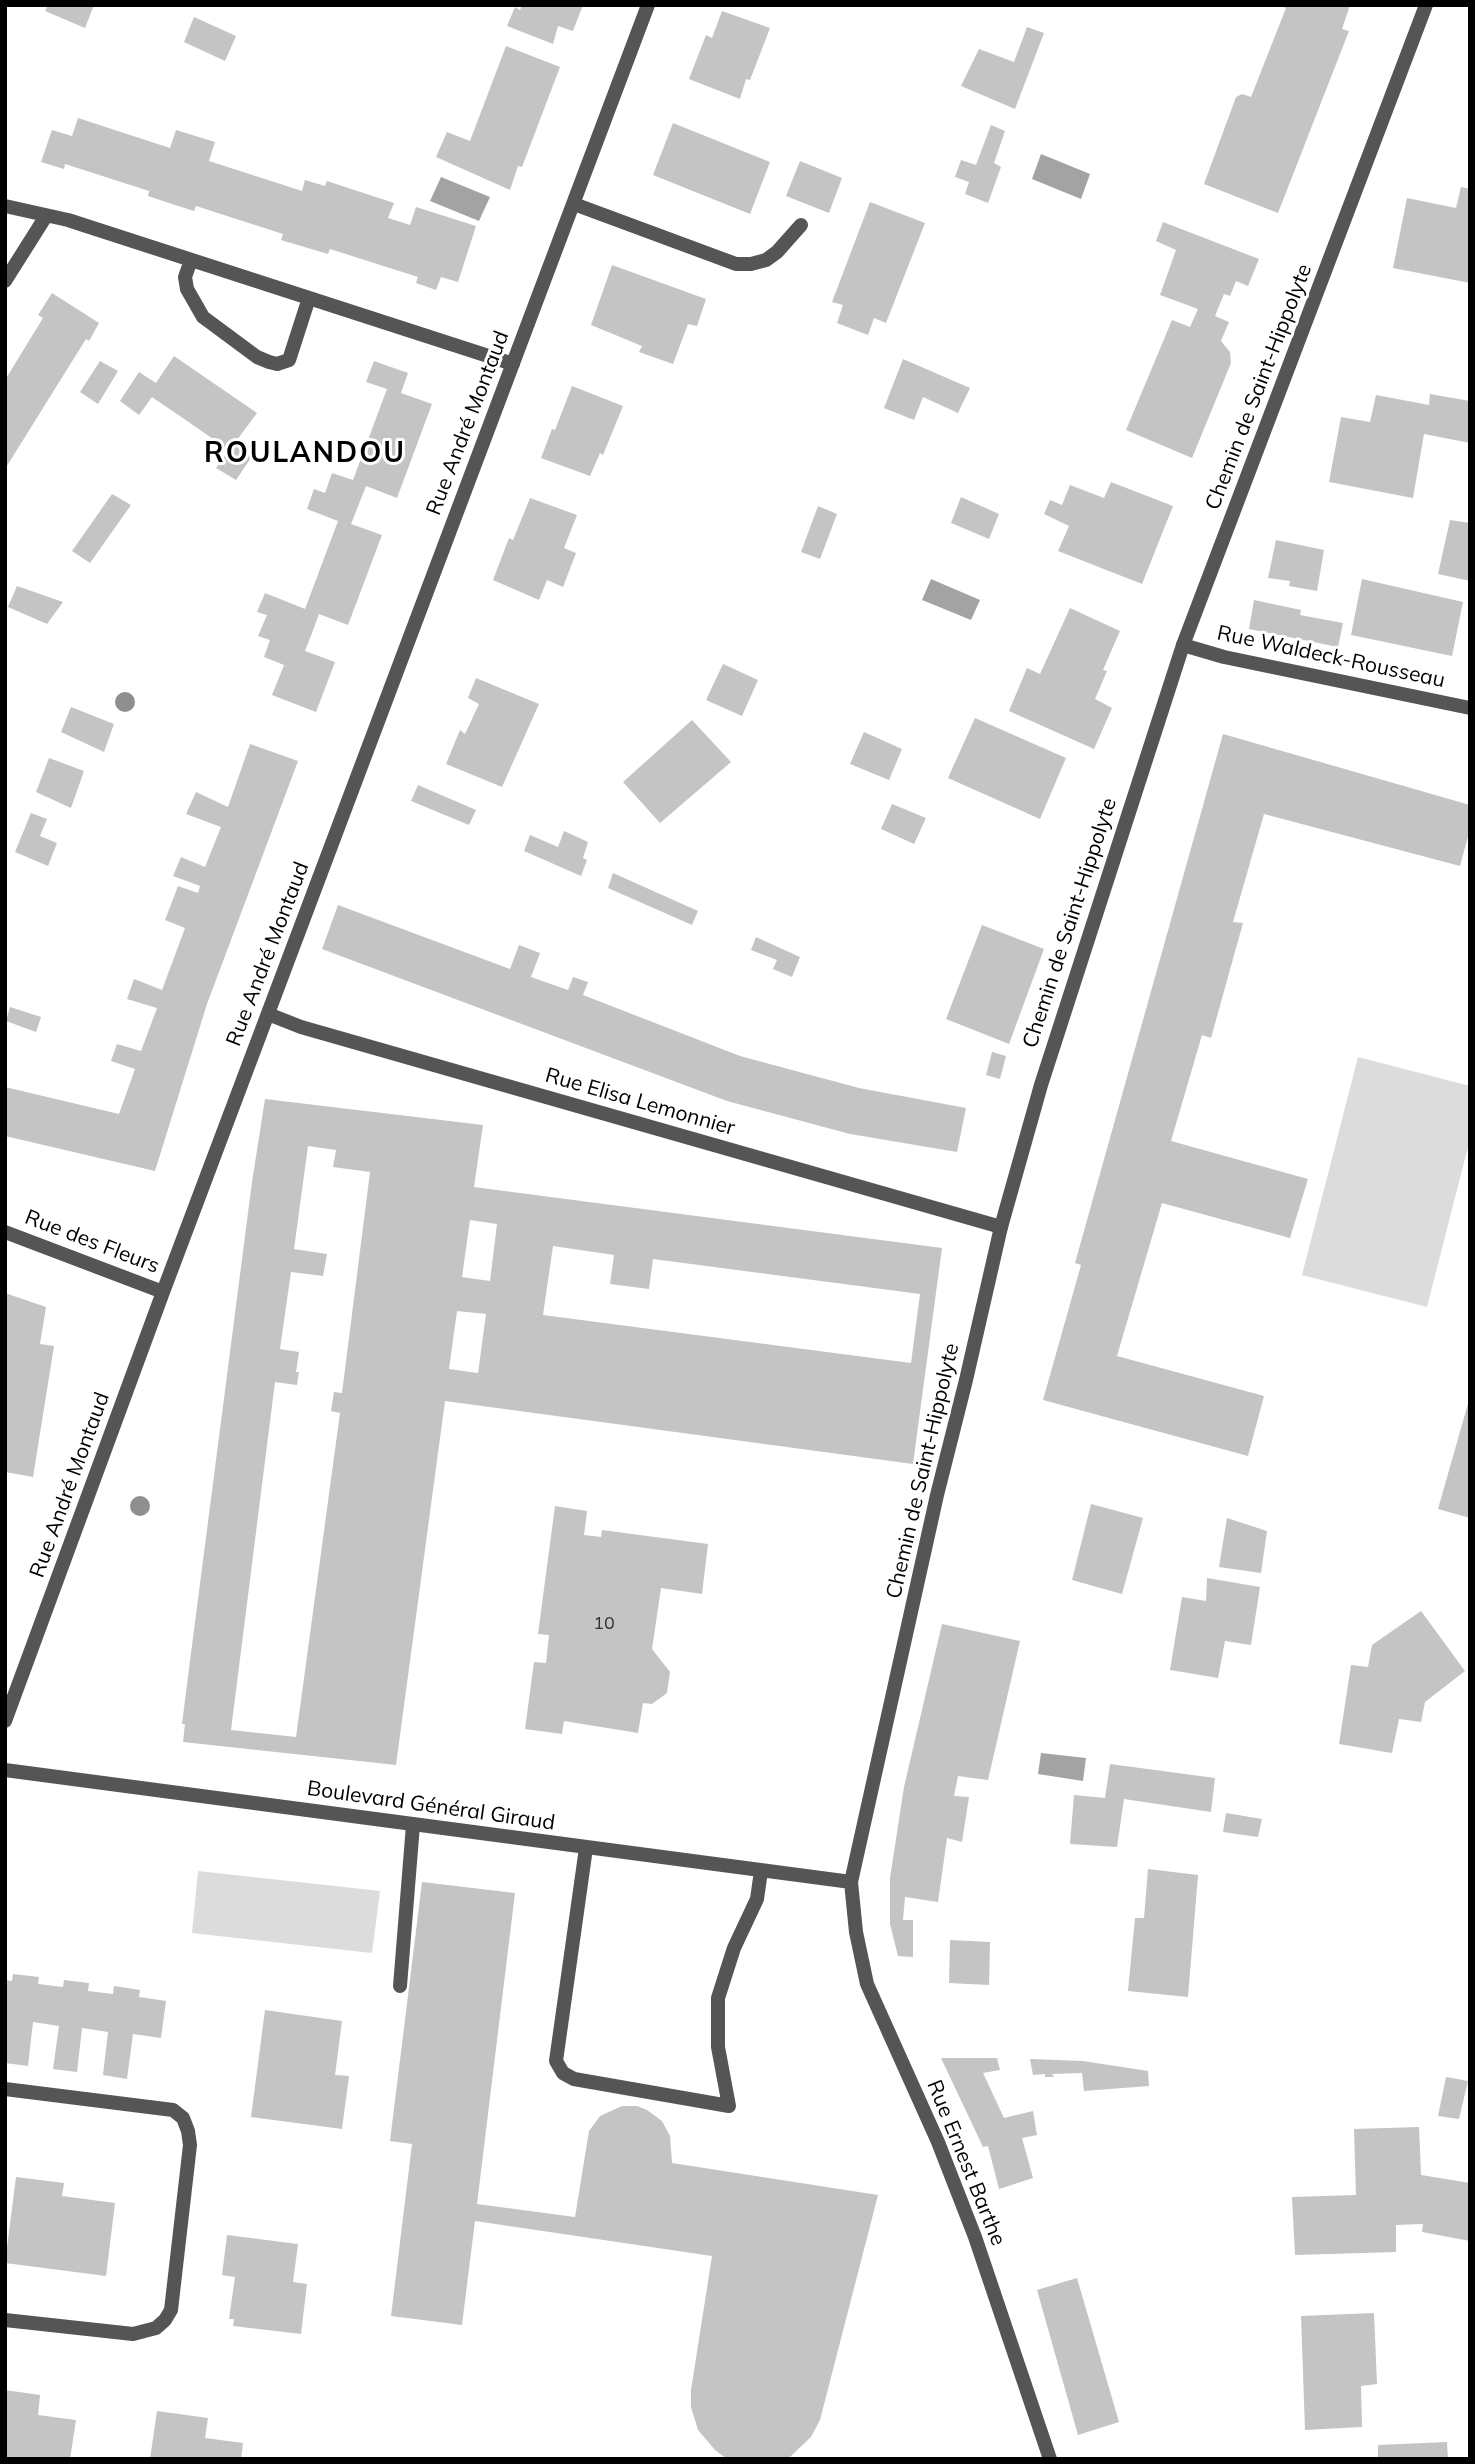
<!DOCTYPE html>
<meta charset="utf-8">
<style>
body{margin:0}
#map{position:relative;width:1475px;height:2464px;overflow:hidden;background:#fff;font-family:Mulish,sans-serif}
canvas{display:block}
.frame{position:absolute;inset:0;border:7px solid #000;pointer-events:none}
</style>
<div id="map">
<canvas width="1475" height="2464"></canvas>
<div class="frame"></div>
</div>
<script>
const ctx = document.querySelector('canvas').getContext('2d');
ctx.lineJoin = 'round';
function fill(path, color) {
  ctx.fillStyle = color;
  ctx.fill(path, 'evenodd');
}
function shape(rows) {
  const path = new Path2D();
  for (const r of rows) {
    path.moveTo(r[0], r[1]);
    for (let i = 2; i < r.length; i += 2) path.lineTo(r[i], r[i + 1]);
  }
  return path;
}
function strokePath(path, color, width, dash) {
  ctx.strokeStyle = color;
  ctx.lineWidth = width;
  ctx.lineCap = dash ? 'butt' : 'round';
  ctx.setLineDash(dash || []);
  ctx.stroke(path);
}
function write(font, color, halo, rows, align = 'center') {
  ctx.font = font + ' Mulish,sans-serif';
  ctx.lineWidth = 6;
  ctx.setLineDash([]);
  ctx.textBaseline = 'middle';
  ctx.strokeStyle = halo;
  ctx.fillStyle = color;
  for (const [text, x, y, turn = 0] of rows) {
    ctx.save();
    ctx.translate(x, y);
    ctx.rotate((+turn || 0) * Math.PI / 180);
    ctx.textAlign = isNaN(turn) ? turn : align;
    if (halo) ctx.strokeText(text, 0, 0);
    ctx.fillText(text, 0, 0);
    ctx.restore();
  }
}
fill(shape([
 [1358,1057,1470,1086,1470,1139,1427,1307,1302,1275],
 [198,1871,380,1891,372,1953,192,1933]
]), '#dcdcdc');
fill(shape([
 [1041,154,1090,174,1081,199,1032,179],
 [441,177,490,197,479,221,430,201],
 [931,579,980,600,971,620,922,600],
 [1041,1753,1086,1758,1083,1781,1038,1774]
]), '#a3a3a3');
fill(shape([
 [48,5,94,5,85,28,45,11],
 [522,5,583,5,573,31,558,26,553,44,507,26,515,7,520,10],
 [1279,5,1350,5,1342,29,1349,31,1278,213,1204,184,1236,97,1242,94,1251,97,1286,8],
 [722,11,770,28,750,80,746,79,740,99,689,79,706,35,712,38],
 [194,17,236,36,225,61,184,42],
 [1027,27,1044,33,1015,109,961,86,979,49,1014,62],
 [506,46,560,67,522,167,518,166,510,190,436,157,447,132,470,141],
 [78,118,170,148,176,130,215,142,209,161,302,191,305,180,325,186,327,181,394,203,388,218,410,225,416,207,476,226,458,282,441,277,436,290,416,283,418,277,330,249,328,254,281,240,283,234,196,206,194,211,172,204,148,196,149,191,65,164,64,169,41,162,52,130,72,136],
 [673,123,770,162,750,214,653,175],
 [991,125,1005,131,994,163,1001,167,988,203,965,194,969,182,955,177,961,160,976,165],
 [800,161,842,178,829,213,786,196],
 [1461,187,1470,189,1470,283,1393,268,1407,198,1456,208],
 [870,202,925,223,886,323,874,318,868,335,837,323,843,305,832,302],
 [1163,222,1259,259,1248,286,1236,281,1230,296,1224,294,1215,316,1229,322,1221,341,1230,352,1231,363,1192,458,1126,430,1172,320,1190,327,1198,309,1160,295,1176,250,1156,241],
 [612,265,706,299,697,326,688,324,673,364,639,352,642,346,591,325],
 [52,293,99,323,89,341,86,339,5,469,5,380,43,318,38,315],
 [174,356,257,413,237,440,255,452,236,480,216,468,229,450,190,423,152,397,139,415,120,401,139,372,156,383],
 [903,359,970,388,958,413,923,397,914,420,884,408],
 [100,361,118,371,98,404,80,392],
 [374,361,408,373,401,393,432,404,397,498,366,486,351,524,382,535,348,625,319,614,312,633,305,651,335,662,316,712,272,695,284,665,264,657,270,640,258,636,267,615,257,612,265,593,305,609,338,521,307,509,314,489,325,493,332,473,353,480,387,389,366,382],
 [572,386,623,406,603,455,600,453,590,476,541,458,552,429,555,430],
 [1430,394,1470,401,1470,443,1424,434,1413,498,1329,482,1341,417,1370,422,1376,395,1429,405],
 [1111,482,1173,506,1142,584,1058,551,1069,526,1044,514,1050,500,1062,505,1070,485,1104,498],
 [112,494,131,505,90,563,72,551],
 [961,497,999,514,989,539,951,523],
 [530,498,577,515,564,548,576,553,563,587,547,580,539,600,493,580,509,538,513,540],
 [818,506,837,514,820,559,801,552],
 [1450,520,1470,523,1470,581,1438,574],
 [1276,540,1324,550,1317,591,1289,586,1290,581,1268,578],
 [1362,579,1463,602,1452,656,1351,635],
 [17,586,63,602,47,624,8,607],
 [1254,600,1301,610,1300,615,1343,623,1338,647,1249,629],
 [1070,608,1120,631,1103,670,1107,671,1095,699,1112,708,1094,749,1009,711,1027,668,1040,674],
 [723,664,758,680,742,716,706,700],
 [476,678,539,704,502,787,446,764,460,730,465,734,479,704,468,698],
 [71,707,114,724,104,752,61,732],
 [975,718,1066,758,1040,819,948,778],
 [692,720,731,762,660,823,623,782],
 [864,732,902,749,889,780,850,764],
 [1223,734,1470,805,1470,829,1460,866,1264,814,1233,922,1243,923,1211,1038,1202,1035,1171,1141,1308,1179,1290,1238,1162,1203,1117,1356,1264,1396,1248,1456,1043,1400,1081,1265,1075,1263],
 [250,744,298,761,207,1004,155,1171,5,1136,5,1087,119,1114,135,1069,111,1061,117,1044,141,1051,157,1008,127,999,134,979,162,990,185,928,165,920,178,886,198,893,200,886,173,876,181,857,205,867,221,827,186,814,196,792,228,807],
 [49,758,84,771,71,808,36,792],
 [418,785,476,810,469,825,411,801],
 [892,804,926,818,914,844,881,829],
 [31,813,47,819,40,836,57,843,48,866,15,852],
 [564,831,588,842,583,858,587,860,581,876,524,851,530,835,558,847],
 [613,873,698,911,692,925,608,888],
 [338,905,510,969,519,945,540,953,531,977,568,990,573,977,588,982,583,995,740,1056,859,1088,966,1108,957,1152,850,1134,727,1101,322,949],
 [982,925,1044,949,1009,1044,946,1019],
 [756,937,800,957,792,977,773,969,777,960,751,950],
 [10,1007,41,1017,36,1032,6,1021],
 [992,1052,1006,1056,1000,1079,986,1075],
 [265,1099,483,1125,474,1187,942,1248,913,1464,445,1401,396,1765,183,1742,185,1724,182,1724,190,1661,252,1182],
 [308,1146,336,1150,333,1167,370,1172,342,1393,334,1392,331,1411,340,1413,296,1737,231,1730,275,1382,297,1385,299,1372,296,1372,299,1352,280,1349,291,1272,323,1276,327,1254,294,1249],
 [470,1220,497,1224,490,1281,462,1277],
 [553,1246,614,1255,610,1284,649,1289,653,1259,920,1294,911,1363,543,1315],
 [457,1311,486,1314,478,1373,449,1369],
 [5,1293,46,1307,40,1344,54,1346,33,1477,5,1472],
 [1469,1400,1470,1400,1470,1518,1438,1509],
 [1091,1504,1143,1518,1122,1594,1072,1580],
 [555,1506,587,1511,584,1535,601,1537,602,1530,708,1544,702,1594,661,1588,652,1649,670,1672,667,1693,652,1704,643,1703,638,1733,564,1721,562,1734,525,1729,534,1662,546,1663,549,1635,538,1634],
 [1227,1518,1267,1531,1261,1573,1219,1567],
 [1207,1578,1260,1587,1251,1645,1225,1641,1218,1678,1170,1670,1182,1597,1206,1601],
 [1421,1611,1465,1671,1425,1702,1421,1722,1399,1719,1392,1753,1339,1744,1351,1665,1368,1667,1372,1645],
 [942,1624,1020,1641,988,1780,958,1776,954,1796,969,1797,962,1842,947,1838,938,1902,905,1897,903,1920,913,1920,913,1957,898,1956,890,1924,890,1878,904,1787],
 [1110,1764,1215,1778,1211,1812,1124,1799,1117,1847,1070,1844,1074,1795,1105,1798],
 [1226,1813,1262,1819,1258,1837,1223,1832],
 [1148,1869,1198,1875,1188,1997,1128,1991,1135,1918,1144,1918],
 [422,1882,515,1893,477,2204,575,2217,589,2131,600,2116,622,2106,637,2106,647,2110,662,2121,670,2136,672,2163,878,2195,820,2420,811,2437,791,2456,786,2459,727,2459,715,2450,698,2430,691,2407,691,2390,712,2256,475,2221,462,2325,391,2316,412,2144,390,2141],
 [950,1940,990,1942,989,1985,949,1983],
 [13,1974,39,1977,38,1984,63,1987,64,1980,89,1983,88,1991,113,1994,114,1986,140,1990,139,1997,166,2001,161,2038,133,2034,127,2079,103,2075,108,2032,82,2028,77,2072,53,2069,59,2026,33,2022,28,2066,5,2063,7,2019,5,2019,5,1980,12,1981],
 [265,2010,342,2021,335,2075,349,2076,342,2129,251,2117],
 [941,2058,997,2058,1000,2070,983,2073,1004,2118,1033,2111,1037,2135,1022,2138,1033,2178,999,2189,988,2146,983,2147],
 [1030,2059,1083,2061,1148,2071,1149,2086,1084,2091,1082,2073,1052,2074,1054,2077,1045,2077,1045,2074,1033,2075],
 [1446,2077,1468,2081,1459,2119,1438,2116],
 [1419,2127,1421,2175,1470,2183,1470,2241,1422,2232,1423,2224,1396,2225,1396,2252,1295,2255,1292,2197,1356,2195,1354,2129],
 [16,2177,64,2183,62,2196,115,2203,106,2276,5,2263],
 [227,2235,298,2244,293,2282,307,2284,301,2334,233,2326,234,2319,229,2319,235,2277,222,2275],
 [1077,2278,1119,2422,1078,2435,1037,2290],
 [1374,2313,1377,2384,1361,2386,1362,2427,1305,2430,1301,2316],
 [5,2390,40,2395,38,2415,76,2420,70,2459,5,2459],
 [157,2411,208,2418,205,2438,243,2443,241,2459,150,2459],
 [1447,2442,1448,2459,1378,2459,1378,2445]
]), '#c4c4c4');
strokePath(shape([
 [586,1848,556,2061,563,2073,574,2079,729,2106,718,2047,718,1998,734,1948,757,1899,761,1871],
 [400,1986,413,1825]
]), '#555', 14);
strokePath(shape([
 [574,204,736,264,751,264,766,260,777,252,801,225],
 [5,206,68,220,513,364],
 [191,260,185,277,187,289,203,317,257,357,269,362,277,364,289,360,309,298],
 [5,281,46,216],
 [1183,645,1224,657,1470,708],
 [268,1014,301,1027,1001,1227],
 [5,1232,163,1292],
 [5,1721,163,1292,648,5],
 [5,2089,173,2110,183,2118,188,2131,190,2145,171,2310,165,2320,156,2328,133,2334,5,2320]
]), '#555', 14);
strokePath(shape([
 [5,1770,851,1882],
 [1050,2459,975,2237,938,2142,867,1984,856,1932,851,1882,937,1495,966,1380,1001,1227,1041,1085,1183,645,1426,5]
]), '#555', 14);
ctx.fillStyle = '#8f8f8f';
for (const [x, y] of [
 [125,702],
 [140,1506]
]) {
  ctx.beginPath();
  ctx.arc(x, y, 10, 0, 2 * Math.PI);
  ctx.fill();
}
write('18px', '#313131', null, [
 ["10",604,1624]
]);
write('21px', '#000', '#fff', [
 ["Chemin de Saint-Hippolyte",1259,387,-69],
 ["Rue André Montaud",468,423,-69],
 ["Rue Waldeck-Rousseau",1331,657,12],
 ["Chemin de Saint-Hippolyte",1070,923,-72],
 ["Rue André Montaud",268,954,-69],
 ["Rue Elisa Lemonnier",640,1102,16],
 ["Rue des Fleurs",92,1242,21],
 ["Chemin de Saint-Hippolyte",923,1471,-77],
 ["Rue André Montaud",70,1485,-70],
 ["Boulevard Général Giraud",431,1806,8],
 ["Rue Ernest Barthe",966,2163,68]
]);
ctx.letterSpacing = '2px';
write('bold 28px', '#000', '#fff', [
 ["ROULANDOU",305,454]
]);
ctx.letterSpacing = '0px';
</script>
